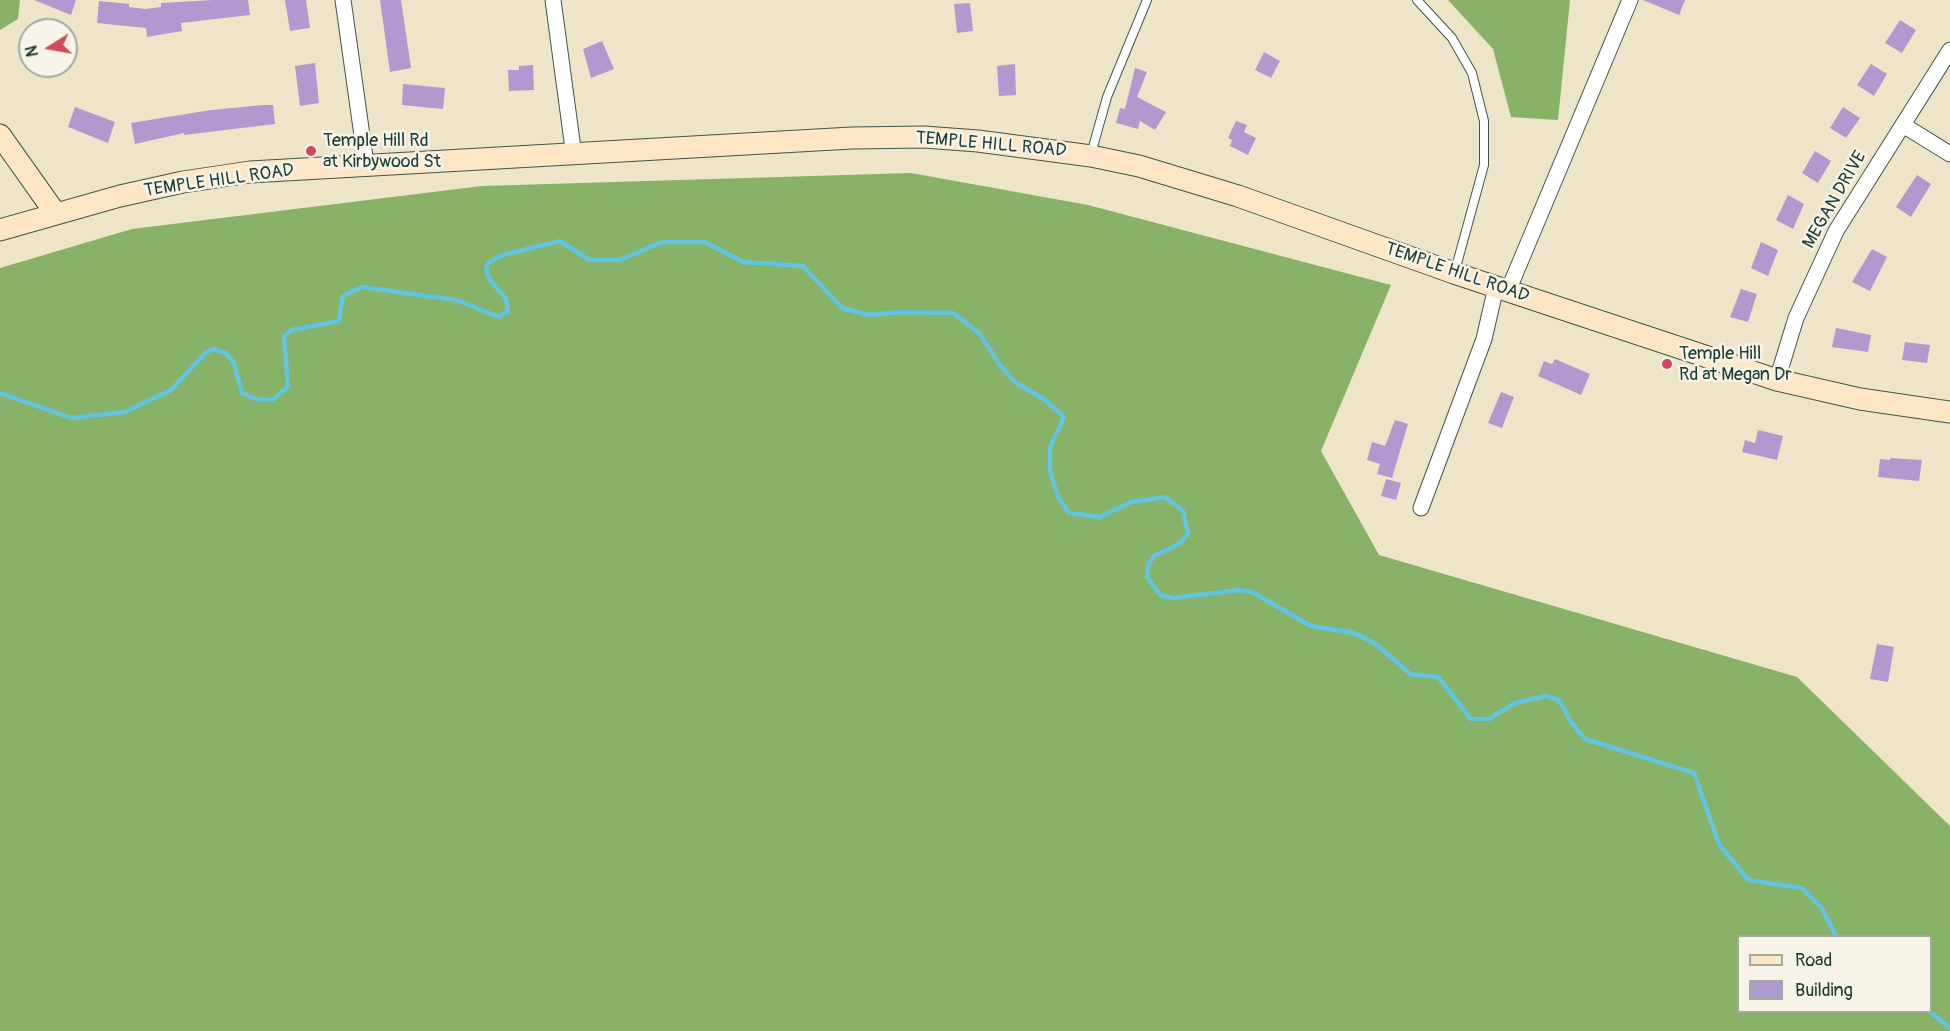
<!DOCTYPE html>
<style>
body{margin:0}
#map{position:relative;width:1950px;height:1031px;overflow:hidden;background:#eee5c9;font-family:Pangolin,sans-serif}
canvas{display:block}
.legend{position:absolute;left:1737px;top:935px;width:195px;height:78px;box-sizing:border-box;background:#f7f3e8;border:2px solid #a1aaa0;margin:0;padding:8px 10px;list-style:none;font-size:18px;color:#1f3d34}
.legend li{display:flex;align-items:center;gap:12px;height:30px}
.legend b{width:30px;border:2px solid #a1aaa0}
.north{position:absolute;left:18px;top:18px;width:60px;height:60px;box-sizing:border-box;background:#f7f3e8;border:2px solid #a1aaa0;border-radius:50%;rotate:259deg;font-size:16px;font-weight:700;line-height:24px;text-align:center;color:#1f3d34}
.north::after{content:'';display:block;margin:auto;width:21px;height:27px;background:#d1495b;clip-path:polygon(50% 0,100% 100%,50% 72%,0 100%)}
</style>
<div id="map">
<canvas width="1950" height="1031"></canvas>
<ul class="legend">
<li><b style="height:8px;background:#fee5c5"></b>Road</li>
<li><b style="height:16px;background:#ae9acf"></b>Building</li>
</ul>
<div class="north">N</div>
</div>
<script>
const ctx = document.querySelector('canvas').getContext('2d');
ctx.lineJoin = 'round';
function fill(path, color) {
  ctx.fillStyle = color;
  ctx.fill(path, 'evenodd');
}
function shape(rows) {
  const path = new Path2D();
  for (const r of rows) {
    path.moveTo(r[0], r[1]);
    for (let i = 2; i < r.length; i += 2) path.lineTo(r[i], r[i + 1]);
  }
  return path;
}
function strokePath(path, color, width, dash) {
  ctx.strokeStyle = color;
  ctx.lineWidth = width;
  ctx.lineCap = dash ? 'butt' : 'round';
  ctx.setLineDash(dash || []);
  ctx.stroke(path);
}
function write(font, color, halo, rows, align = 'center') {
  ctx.font = font + ' Pangolin,sans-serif';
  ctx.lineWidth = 5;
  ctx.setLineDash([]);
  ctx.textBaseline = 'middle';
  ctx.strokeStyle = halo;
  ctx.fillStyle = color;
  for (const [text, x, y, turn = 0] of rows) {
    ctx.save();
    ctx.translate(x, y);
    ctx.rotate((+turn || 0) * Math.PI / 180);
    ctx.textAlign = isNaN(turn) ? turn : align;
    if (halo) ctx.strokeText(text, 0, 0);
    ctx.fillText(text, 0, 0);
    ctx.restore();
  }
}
fill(shape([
 [0,0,20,0,18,19,0,30],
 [1448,0,1570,0,1558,120,1511,117,1493,49],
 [911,173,1088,205,1391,285,1321,451,1379,555,1797,677,1950,826,1950,1031,0,1031,0,268,132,229,482,186],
 [1930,936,1930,1012,1738,1012,1738,936]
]), '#87b268');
strokePath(shape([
 [0,393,71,418,125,412,171,390,205,353,213,349,226,353,234,363,242,393,258,400,272,400,288,387,284,337,291,330,339,321,343,296,362,287,456,300,499,317,508,311,506,299,490,280,486,270,488,263,503,255,560,241,589,260,620,260,662,242,705,242,743,262,803,266,842,308,868,315,900,312,953,313,979,333,1000,365,1015,382,1045,400,1064,417,1050,447,1050,472,1059,499,1069,513,1100,517,1131,502,1165,497,1183,511,1188,534,1179,544,1154,556,1148,565,1147,577,1160,595,1173,598,1239,590,1252,592,1311,626,1354,633,1376,644,1410,674,1438,677,1471,719,1489,719,1515,703,1546,696,1559,700,1571,722,1585,739,1694,773,1719,844,1748,880,1802,888,1821,907,1836,936],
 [1930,1012,1950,1028]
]), '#62c4e0', 4.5);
fill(shape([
 [34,0,76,0,71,15],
 [213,0,248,0,250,15,181,23,182,31,147,37,146,28,97,23,99,1,129,4,129,7,145,9,161,7,161,3],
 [285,0,306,0,310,28,290,31],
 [380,0,401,0,411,68,390,72],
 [1643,0,1685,0,1679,15],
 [970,3,973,31,957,33,954,4],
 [1900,20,1916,30,1902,53,1885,43],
 [602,41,614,69,591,78,583,49],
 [1264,52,1280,61,1271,78,1255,70],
 [315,63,319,103,300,106,295,66],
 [1015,64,1016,95,999,96,997,66],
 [1871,64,1887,74,1874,96,1857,85],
 [533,65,534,90,509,91,508,70,519,70,519,66],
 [1135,68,1147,72,1137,97,1166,112,1155,130,1140,121,1138,129,1116,123,1120,108,1125,109],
 [403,84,445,88,443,109,402,105],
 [264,105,273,105,275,124,184,135,184,133,135,144,131,123,211,110],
 [75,107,115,122,108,143,68,127],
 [1843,107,1860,118,1846,138,1830,128],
 [1236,121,1247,125,1244,132,1256,138,1248,155,1230,146,1232,140,1228,138],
 [1815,151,1831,161,1818,183,1802,173],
 [1917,175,1931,184,1911,217,1896,207],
 [1788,195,1804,204,1793,229,1776,220],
 [1761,242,1778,250,1768,276,1751,268],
 [1872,249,1887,257,1870,291,1852,282],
 [1741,289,1757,294,1748,322,1730,317],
 [1836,328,1871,335,1868,352,1832,347],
 [1905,342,1930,345,1927,363,1902,360],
 [1555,359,1590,374,1581,395,1538,376,1544,361,1552,364],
 [1501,392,1514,397,1502,428,1488,423],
 [1395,420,1408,424,1392,478,1377,474,1380,464,1367,460,1372,442,1385,446],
 [1758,430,1783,436,1777,460,1742,452,1745,440,1755,443],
 [1890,458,1922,460,1919,481,1878,477,1880,459,1890,460],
 [1386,479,1401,483,1396,500,1381,496],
 [1877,644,1894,647,1888,682,1870,679]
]), '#ae9acf');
const lane = shape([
 [1417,0,1452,38,1472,73,1484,121,1484,165,1455,271],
 [1091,154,1107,97,1147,0]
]);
const street = shape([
 [343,0,366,164],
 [553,0,574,156],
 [1903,125,1950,154],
 [1508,291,1630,0],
 [1777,380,1796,318,1836,231,1950,50],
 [1421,508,1484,339,1496,287]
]);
const secondary = shape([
 [0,135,56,214],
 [0,230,120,196,183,182,250,172,852,138,924,137,978,141,1091,156,1139,166,1238,196,1454,273,1777,380,1860,399,1950,412]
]);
strokePath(lane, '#3e564a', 10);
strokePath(street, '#3e564a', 17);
strokePath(secondary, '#3e564a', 23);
strokePath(lane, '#fff', 8);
strokePath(street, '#fff', 15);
strokePath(secondary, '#fee5c5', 21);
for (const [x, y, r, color] of [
 [311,151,6,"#d1495b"],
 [1667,364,6,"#d1495b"]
]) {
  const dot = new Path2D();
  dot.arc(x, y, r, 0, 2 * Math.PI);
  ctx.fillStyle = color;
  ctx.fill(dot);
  strokePath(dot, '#f7f3e8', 2);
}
write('18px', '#1f3d34', '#f7f3e8', [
 ["Temple Hill Rd",323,141],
 ["at Kirbywood St",323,162],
 ["Temple Hill",1679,354],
 ["Rd at Megan Dr",1679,375]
], 'left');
write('18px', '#1f3d34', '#f7f3e8', [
 ["TEMPLE HILL ROAD",991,145,5],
 ["TEMPLE HILL ROAD",219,181,-8],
 ["MEGAN DRIVE",1835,200,-60],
 ["TEMPLE HILL ROAD",1457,273,19]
]);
</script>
